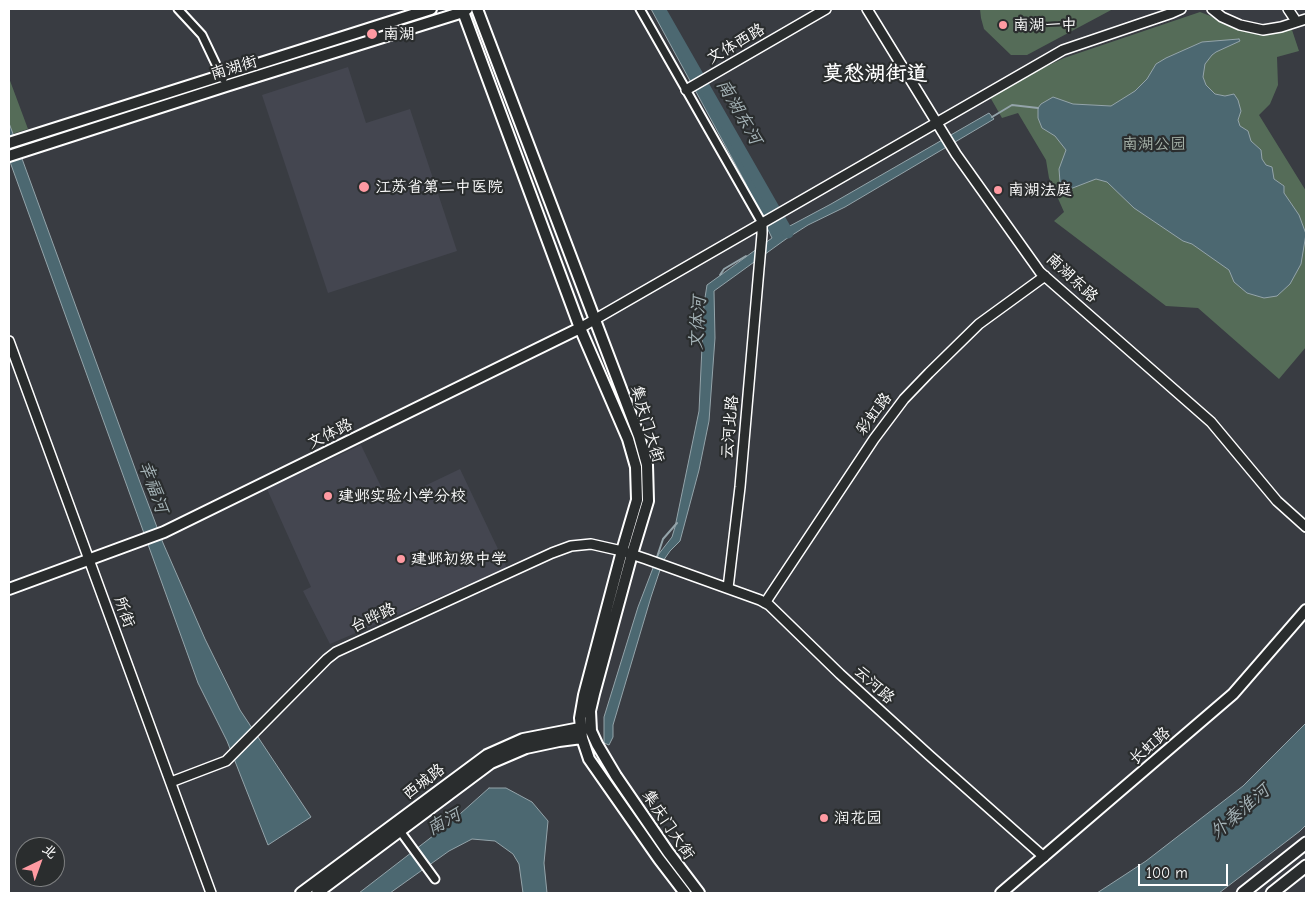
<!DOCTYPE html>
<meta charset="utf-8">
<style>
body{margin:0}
#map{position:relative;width:1315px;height:902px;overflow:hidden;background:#393c42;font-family:"Comic Neue","LXGW WenKai TC",sans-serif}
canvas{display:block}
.frame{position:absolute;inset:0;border:10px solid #fff;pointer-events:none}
.north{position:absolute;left:15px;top:837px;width:50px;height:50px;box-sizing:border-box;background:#2a2d2e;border:1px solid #7f8182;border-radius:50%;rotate:42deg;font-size:14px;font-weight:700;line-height:20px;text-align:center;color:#fff}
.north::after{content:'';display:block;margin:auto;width:18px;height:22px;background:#ff9aa2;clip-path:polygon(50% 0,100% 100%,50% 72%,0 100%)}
.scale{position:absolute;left:1138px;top:864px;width:90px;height:22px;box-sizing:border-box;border:2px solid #fff;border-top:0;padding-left:6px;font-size:15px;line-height:18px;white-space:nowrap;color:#fff;-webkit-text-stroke:4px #2a2d2e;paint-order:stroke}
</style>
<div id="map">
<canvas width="1315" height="902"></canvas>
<div class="frame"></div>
<div class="north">北</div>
<div class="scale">100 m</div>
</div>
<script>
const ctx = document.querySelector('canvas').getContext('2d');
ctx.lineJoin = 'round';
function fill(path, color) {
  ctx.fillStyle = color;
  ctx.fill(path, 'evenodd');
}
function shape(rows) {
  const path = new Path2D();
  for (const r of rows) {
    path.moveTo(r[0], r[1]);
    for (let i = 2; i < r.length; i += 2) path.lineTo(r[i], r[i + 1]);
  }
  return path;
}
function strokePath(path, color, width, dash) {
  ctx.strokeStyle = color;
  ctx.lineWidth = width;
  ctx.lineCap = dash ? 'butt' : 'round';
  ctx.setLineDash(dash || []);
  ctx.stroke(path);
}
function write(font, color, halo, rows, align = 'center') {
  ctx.font = font + ' "Comic Neue","LXGW WenKai TC",sans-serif';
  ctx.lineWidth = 4.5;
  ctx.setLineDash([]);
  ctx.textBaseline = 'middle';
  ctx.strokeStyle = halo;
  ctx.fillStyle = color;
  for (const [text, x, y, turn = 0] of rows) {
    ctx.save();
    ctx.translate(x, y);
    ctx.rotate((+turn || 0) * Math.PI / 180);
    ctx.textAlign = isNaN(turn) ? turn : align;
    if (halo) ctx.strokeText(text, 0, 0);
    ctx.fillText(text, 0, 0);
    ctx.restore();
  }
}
fill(shape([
 [348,67,366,123,410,109,457,251,328,293,262,95],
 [361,445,389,503,460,469,507,568,330,644,303,591,311,587,267,489]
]), '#444650');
fill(shape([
 [980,9,1113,9,1027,55,1011,55,984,29,981,18],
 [1200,12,1242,28,1291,27,1299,51,1277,57,1278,85,1270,104,1259,115,1306,191,1306,347,1279,379,1198,308,1166,306,1054,221,1064,212,1049,178,1046,160,1018,113,1002,118,990,97,1022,78,1064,58],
 [9,78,28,129,9,135]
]), '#556c58');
const water = shape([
 [651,9,658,9,750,165,783,228,786,228,831,204,989,113,994,119,845,207,808,225,786,239,714,291,715,338,709,421,699,470,680,541,670,551,663,561,651,597,613,725,613,737,609,745,604,743,604,717,638,607,658,555,672,537,675,527,699,411,704,304,707,285,772,238,745,182,651,9],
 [1239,39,1240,41,1216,52,1212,55,1205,64,1203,77,1206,85,1215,94,1225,96,1234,94,1238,100,1241,111,1238,120,1240,126,1248,131,1251,141,1261,150,1262,159,1266,165,1272,167,1274,179,1284,186,1284,193,1299,215,1306,234,1301,264,1290,284,1277,296,1264,298,1247,293,1234,282,1229,270,1192,244,1183,241,1134,208,1107,182,1096,179,1070,189,1060,182,1059,169,1066,150,1055,136,1042,128,1038,118,1038,108,1041,104,1053,97,1073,104,1111,106,1135,91,1147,79,1156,64,1166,58,1202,42,1239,39],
 [9,123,141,485,163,543,205,639,240,710,311,817,268,845,227,741,198,683,9,159,9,123],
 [1306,723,1306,825,1300,831,1219,893,1097,893,1146,861,1243,786,1306,723],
 [489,788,506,788,532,802,548,821,544,863,547,893,523,893,519,864,513,854,495,841,472,839,449,851,390,893,359,893,451,822,489,788]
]);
fill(water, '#4c6871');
strokePath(water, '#94a4aa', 1);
strokePath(shape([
 [992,117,1012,105,1038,108],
 [720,275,724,269,746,256],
 [656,560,663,539,677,523]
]), '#94a4aa', 2);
strokePath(shape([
 [660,9,788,233]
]), '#4c6871', 11);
const minor = shape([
 [178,9,202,35,223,79],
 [640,9,762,223],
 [400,831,435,879]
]);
const tertiary = shape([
 [867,9,956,154,1040,272,1211,422,1277,501,1306,527],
 [1212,9,1222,17,1240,25,1263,30,1281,27,1306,19],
 [1288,9,1296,21],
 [686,90,826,9],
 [580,328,1063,50,1172,13,1181,9],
 [9,341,211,893],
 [728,588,740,487,762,234,762,223],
 [765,603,874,439,904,399,929,373,979,324,1045,276],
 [171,782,226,761,327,659,336,652,552,553,571,546,591,544,622,551,646,559,760,600,769,605,840,674,929,755,1044,857]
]);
const secondary = shape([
 [462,9,580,328,628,439,636,467,637,500,622,551,584,695,580,718,582,738,589,759,659,859,685,893],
 [477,9,639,436,647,465,648,501,632,554,594,694,590,711,591,731,597,744,616,776,668,852,699,893],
 [9,143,431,9],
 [9,156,226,86,463,12,467,9],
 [9,589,164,532,580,328],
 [301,893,487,755,523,739,580,728],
 [317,893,491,763,526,748,559,741,582,738],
 [1001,893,1233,694,1306,610]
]);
const trunk = shape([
 [1243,893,1306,843],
 [1272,893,1306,866]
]);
strokePath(minor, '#fff', 11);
strokePath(tertiary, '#fff', 12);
strokePath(secondary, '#fff', 14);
strokePath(trunk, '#fff', 15);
strokePath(minor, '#2a2d2e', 7);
strokePath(tertiary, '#2a2d2e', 9);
strokePath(secondary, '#2a2d2e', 10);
strokePath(trunk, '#2a2d2e', 11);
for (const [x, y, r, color] of [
 [1003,25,5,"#ff9aa2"],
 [372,34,6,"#ff9aa2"],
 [364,187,6,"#ff9aa2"],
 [998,190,5,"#ff9aa2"],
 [328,496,5,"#ff9aa2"],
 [401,559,5,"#ff9aa2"],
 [824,818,5,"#ff9aa2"]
]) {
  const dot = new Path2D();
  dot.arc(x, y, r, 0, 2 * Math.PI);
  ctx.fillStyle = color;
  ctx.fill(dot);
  strokePath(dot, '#2a2d2e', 2);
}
write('16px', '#fff', '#2a2d2e', [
 ["南湖一中",1013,25],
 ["南湖",383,34],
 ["江苏省第二中医院",375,187],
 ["南湖法庭",1008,190],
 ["建邺实验小学分校",338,496],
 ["建邺初级中学",411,559],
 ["润花园",834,818]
], 'left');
write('16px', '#fff', '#2a2d2e', [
 ["文体西路",736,44,-30],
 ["南湖街",234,68,-17],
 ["南湖东路",1072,278,43],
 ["彩虹路",874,414,-53],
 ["集庆门大街",647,424,73],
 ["云河北路",730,427,-85],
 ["文体路",330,434,-26],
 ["所街",124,612,70],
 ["台晔路",373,618,-25],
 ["云河路",874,685,42],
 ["长虹路",1150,746,-41],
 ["西城路",424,782,-37],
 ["集庆门大街",668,825,56]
]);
write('16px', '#aab6ac', '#2a2d2e', [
 ["南湖公园",1154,144]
]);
write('italic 18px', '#a6b4b8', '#2a2d2e', [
 ["南湖东河",739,112,60],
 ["文体河",698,323,-86],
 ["幸福河",153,487,70],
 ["外秦淮河",1240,812,-41],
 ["南河",444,822,-29]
]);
write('bold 21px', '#fff', '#2a2d2e', [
 ["莫愁湖街道",875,74]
]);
</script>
